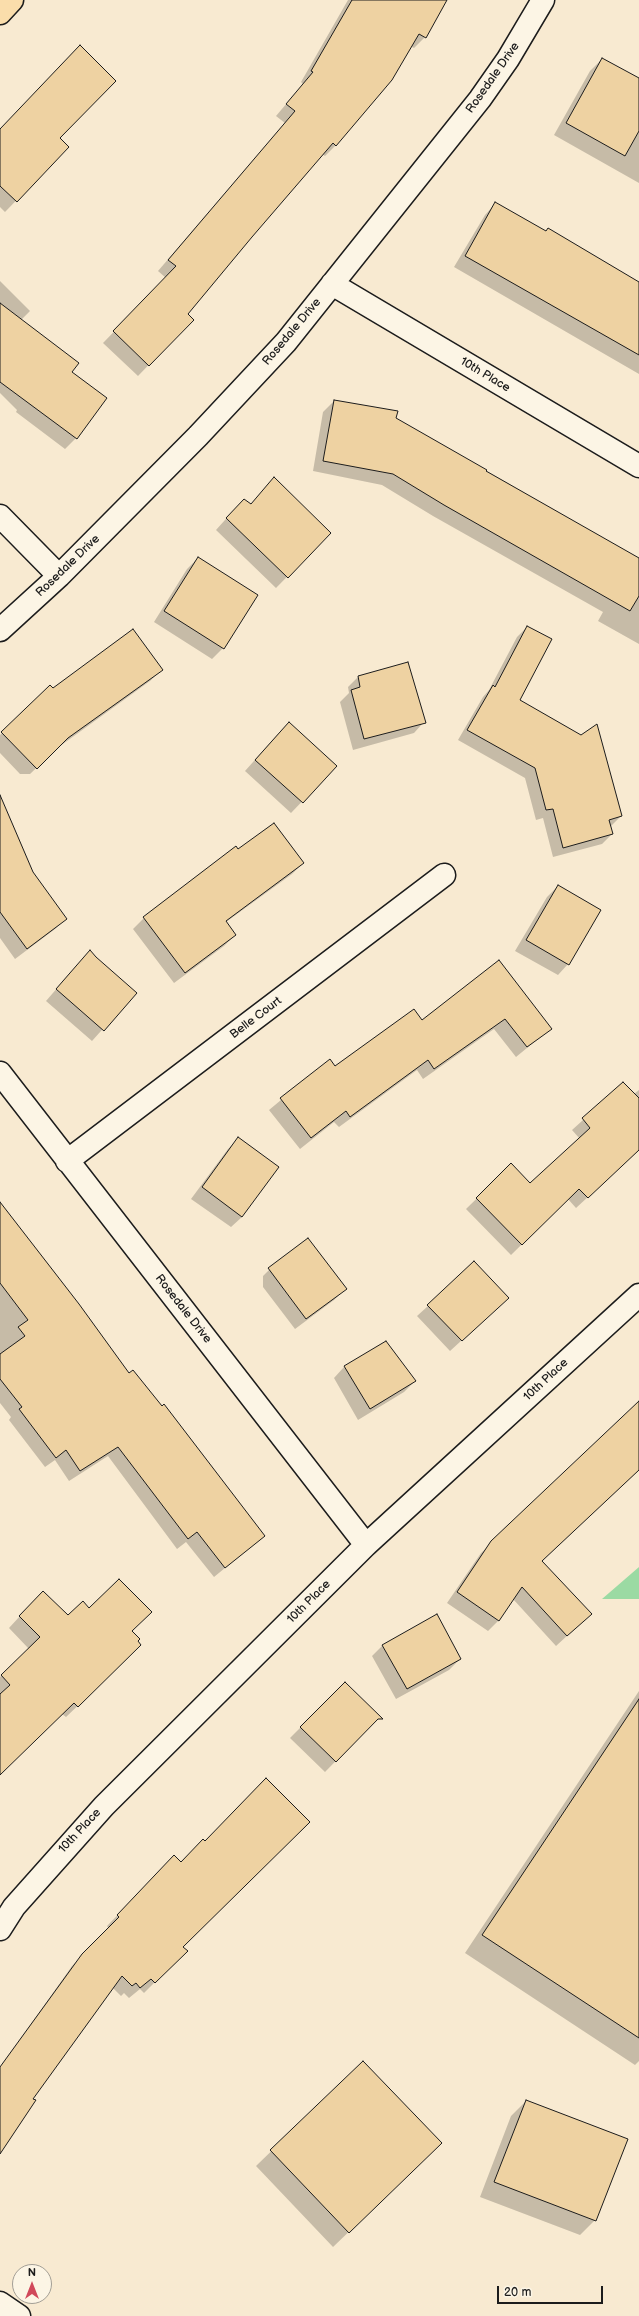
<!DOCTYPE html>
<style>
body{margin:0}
#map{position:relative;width:639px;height:2316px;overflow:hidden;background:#f8ead1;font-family:"Balsamiq Sans",sans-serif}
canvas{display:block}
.north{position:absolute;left:12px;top:2264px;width:40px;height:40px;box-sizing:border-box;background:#fcf5e5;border:1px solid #a29e95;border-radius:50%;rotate:0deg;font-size:11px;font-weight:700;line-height:16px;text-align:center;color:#1c1c1c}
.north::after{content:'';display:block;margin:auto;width:14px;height:18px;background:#d1495b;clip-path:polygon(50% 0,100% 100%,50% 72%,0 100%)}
.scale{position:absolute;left:497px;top:2286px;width:106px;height:18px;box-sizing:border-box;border:2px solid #1c1c1c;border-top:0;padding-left:5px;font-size:12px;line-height:14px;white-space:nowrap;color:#1c1c1c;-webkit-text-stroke:3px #fcf5e5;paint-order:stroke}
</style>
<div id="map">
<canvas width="639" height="2316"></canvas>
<div class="north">N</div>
<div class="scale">20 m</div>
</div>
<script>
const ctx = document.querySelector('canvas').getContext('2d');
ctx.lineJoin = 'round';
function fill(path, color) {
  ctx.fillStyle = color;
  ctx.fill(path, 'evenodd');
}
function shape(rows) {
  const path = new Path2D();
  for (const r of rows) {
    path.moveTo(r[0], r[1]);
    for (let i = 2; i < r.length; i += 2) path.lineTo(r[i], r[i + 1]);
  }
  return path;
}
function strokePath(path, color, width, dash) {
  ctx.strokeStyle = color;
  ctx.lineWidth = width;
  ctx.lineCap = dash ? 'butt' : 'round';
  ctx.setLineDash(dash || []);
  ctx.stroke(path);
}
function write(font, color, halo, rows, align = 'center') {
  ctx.font = font + ' "Balsamiq Sans",sans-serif';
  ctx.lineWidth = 3.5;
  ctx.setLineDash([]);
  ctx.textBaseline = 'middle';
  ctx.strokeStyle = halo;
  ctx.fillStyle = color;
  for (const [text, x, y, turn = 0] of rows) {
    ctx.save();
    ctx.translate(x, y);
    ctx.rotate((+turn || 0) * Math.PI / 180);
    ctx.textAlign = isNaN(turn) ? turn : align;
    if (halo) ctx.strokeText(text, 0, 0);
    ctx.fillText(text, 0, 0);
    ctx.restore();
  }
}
fill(shape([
 [639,1566,639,1599,602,1599,639,1567]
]), '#9bdaa3');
fill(shape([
 [348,0,442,0,425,37,414,48,410,46,336,145,325,156,322,154,186,314,192,320,138,376,103,343,166,278,158,271,285,123,276,116,303,84,301,82],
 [80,47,58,138,68,147,5,212,0,207,0,130],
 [602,59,639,85,639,183,554,135,590,71],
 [495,204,545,232,548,229,639,282,639,374,454,267,485,215],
 [0,281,30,311,21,320,71,372,76,438,65,449,16,412,17,410,0,393],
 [334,401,395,418,639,559,639,644,598,621,603,612,433,516,382,485,313,471,323,412],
 [274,478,330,533,276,588,216,530,233,511,250,505],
 [198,558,223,648,212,659,154,622,187,569],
 [527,627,518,701,621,816,611,826,612,834,602,844,553,857,543,818,536,820,525,778,458,740,483,697,489,690,517,637],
 [161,670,150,681,56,749,30,774,20,774,0,753,0,735,50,687,53,689],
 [359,676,424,722,414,733,353,750,340,702,349,693,348,687],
 [278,734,336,766,291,813,245,771],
 [0,821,32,873,66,918,55,929,15,959,0,938],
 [238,851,303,863,292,874,226,922,235,935,224,946,174,983,133,929,144,918],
 [558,886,568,964,558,975,515,951,547,897],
 [499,962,550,1029,516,1057,494,1029,423,1079,417,1070,339,1127,334,1122,300,1149,269,1110,329,1060,335,1067,421,1021],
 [78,964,135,993,92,1041,46,1001],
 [623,1084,634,1094,639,1090,639,1150,576,1208,568,1199,511,1255,466,1209,511,1165,530,1184,580,1139,572,1130],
 [238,1139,242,1217,231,1227,191,1199,228,1149],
 [0,1203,129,1374,264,1536,214,1577,186,1542,177,1549,108,1456,69,1481,55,1460,45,1467,9,1420,11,1417,0,1403],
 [274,1265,345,1289,334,1300,295,1329,263,1287,263,1276],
 [428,1306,496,1309,450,1351,417,1316],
 [386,1342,415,1381,404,1392,358,1420,334,1378,344,1367],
 [639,1409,639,1470,541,1562,580,1624,556,1646,513,1599,499,1620,488,1631,447,1603,481,1553],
 [32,1603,68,1617,89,1609,131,1631,129,1657,66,1717,62,1714,0,1774,0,1677,29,1649,9,1628],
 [383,1645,460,1659,449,1670,396,1699,372,1656],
 [345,1683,374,1722,325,1772,290,1738],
 [639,1691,639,2061,635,2065,465,1953],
 [164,1867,182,1947,186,1951,144,1993,140,1989,129,1998,124,1993,121,1996,112,1987,32,2099,0,2152,0,2068,72,1966,109,1929,107,1926],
 [363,2062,426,2158,333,2247,256,2166],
 [526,2101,595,2220,580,2235,480,2197,511,2116]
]), '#0003');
const building = shape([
 [352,0,447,0,426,38,419,34,392,80,336,146,333,143,252,237,188,314,194,320,149,366,113,331,176,266,168,260,295,111,286,104,313,72,311,71,352,0],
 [80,45,116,81,60,138,69,147,17,202,0,186,0,129,80,45],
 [602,58,639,78,639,131,625,156,566,123,602,58],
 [495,202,546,231,548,228,639,282,639,355,465,256,495,202],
 [0,303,79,363,72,372,107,398,77,439,0,382,0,303],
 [334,400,398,411,396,418,487,470,486,471,639,558,639,596,630,611,444,505,393,474,323,461,334,400],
 [274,477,331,533,288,578,226,518,244,499,251,504,274,477],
 [198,557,258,595,224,649,164,611,198,557],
 [527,626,552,639,520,700,581,735,597,724,622,816,609,820,613,834,563,848,553,809,546,810,535,768,467,730,493,685,495,687,527,626],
 [133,629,163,670,68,738,37,769,1,732,50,685,53,688,133,629],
 [408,662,426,723,364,739,351,690,360,687,358,676,408,662],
 [289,722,337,766,303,803,255,760,289,722],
 [0,795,33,872,67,919,27,949,0,912,0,795],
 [274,823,304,863,226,921,236,935,185,973,143,917,236,846,238,849,274,823],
 [558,885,601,910,569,965,526,940,558,885],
 [90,950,96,957,137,993,104,1031,56,989,90,950],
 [499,960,552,1029,527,1047,505,1019,434,1069,428,1060,350,1117,346,1111,311,1138,280,1098,330,1059,335,1066,414,1009,422,1020,499,960],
 [623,1082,639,1098,639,1150,588,1198,579,1189,522,1245,476,1198,511,1163,530,1183,590,1128,582,1118,623,1082],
 [238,1137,279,1167,242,1217,202,1187,238,1137],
 [0,1202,79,1304,129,1373,133,1370,162,1406,164,1404,265,1536,225,1568,197,1532,188,1539,118,1447,80,1471,66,1450,56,1458,19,1409,22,1407,0,1379,0,1354,25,1336,18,1327,28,1320,0,1283,0,1202],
 [308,1238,347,1289,306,1319,268,1268,308,1238],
 [474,1261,509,1298,462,1341,427,1305,474,1261],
 [386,1341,416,1381,370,1409,344,1366,386,1341],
 [639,1401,639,1470,542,1561,592,1614,567,1636,522,1587,499,1621,457,1592,491,1541,639,1401],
 [119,1579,152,1612,132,1631,140,1639,138,1641,141,1645,78,1707,74,1703,0,1775,0,1694,10,1685,1,1675,40,1637,19,1616,43,1591,68,1615,83,1601,89,1608,119,1579],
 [437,1614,461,1659,407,1689,382,1645,437,1614],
 [345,1682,383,1719,378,1719,336,1762,300,1727,345,1682],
 [639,1699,639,2038,482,1935,639,1699],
 [266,1778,310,1822,183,1947,188,1951,155,1983,151,1979,140,1988,136,1983,132,1986,122,1976,33,2099,36,2100,0,2154,0,2067,82,1954,119,1917,117,1915,174,1855,181,1862,203,1839,205,1841,266,1778],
 [363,2061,442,2143,349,2233,270,2150,363,2061],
 [526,2100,628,2139,596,2221,494,2182,526,2100]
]);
fill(building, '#eed2a2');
strokePath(building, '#1c1c1c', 1);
const street = shape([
 [332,284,639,466],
 [0,516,59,576],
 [0,630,59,576,198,436,286,342,480,99,508,59,543,0],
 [0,1073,366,1545],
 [67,1161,444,875],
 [0,1929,14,1907,104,1806,366,1545,639,1295]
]);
const secondary = shape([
 [0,2303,19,2316]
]);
const primary = shape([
 [0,13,12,0]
]);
strokePath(street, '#1c1c1c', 25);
strokePath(secondary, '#1c1c1c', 25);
strokePath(primary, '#1c1c1c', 25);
strokePath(street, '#fcf5e5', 22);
strokePath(secondary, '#fcf5e5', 22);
strokePath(primary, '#faddab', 22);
write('12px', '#1c1c1c', '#fcf5e5', [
 ["Rosedale Drive",493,78,-55],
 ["Rosedale Drive",292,332,-50],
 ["10th Place",485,375,31],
 ["Rosedale Drive",68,566,-44],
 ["Belle Court",256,1018,-37],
 ["Rosedale Drive",183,1309,52],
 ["10th Place",546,1380,-43],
 ["10th Place",309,1602,-45],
 ["10th Place",80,1831,-47]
]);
</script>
